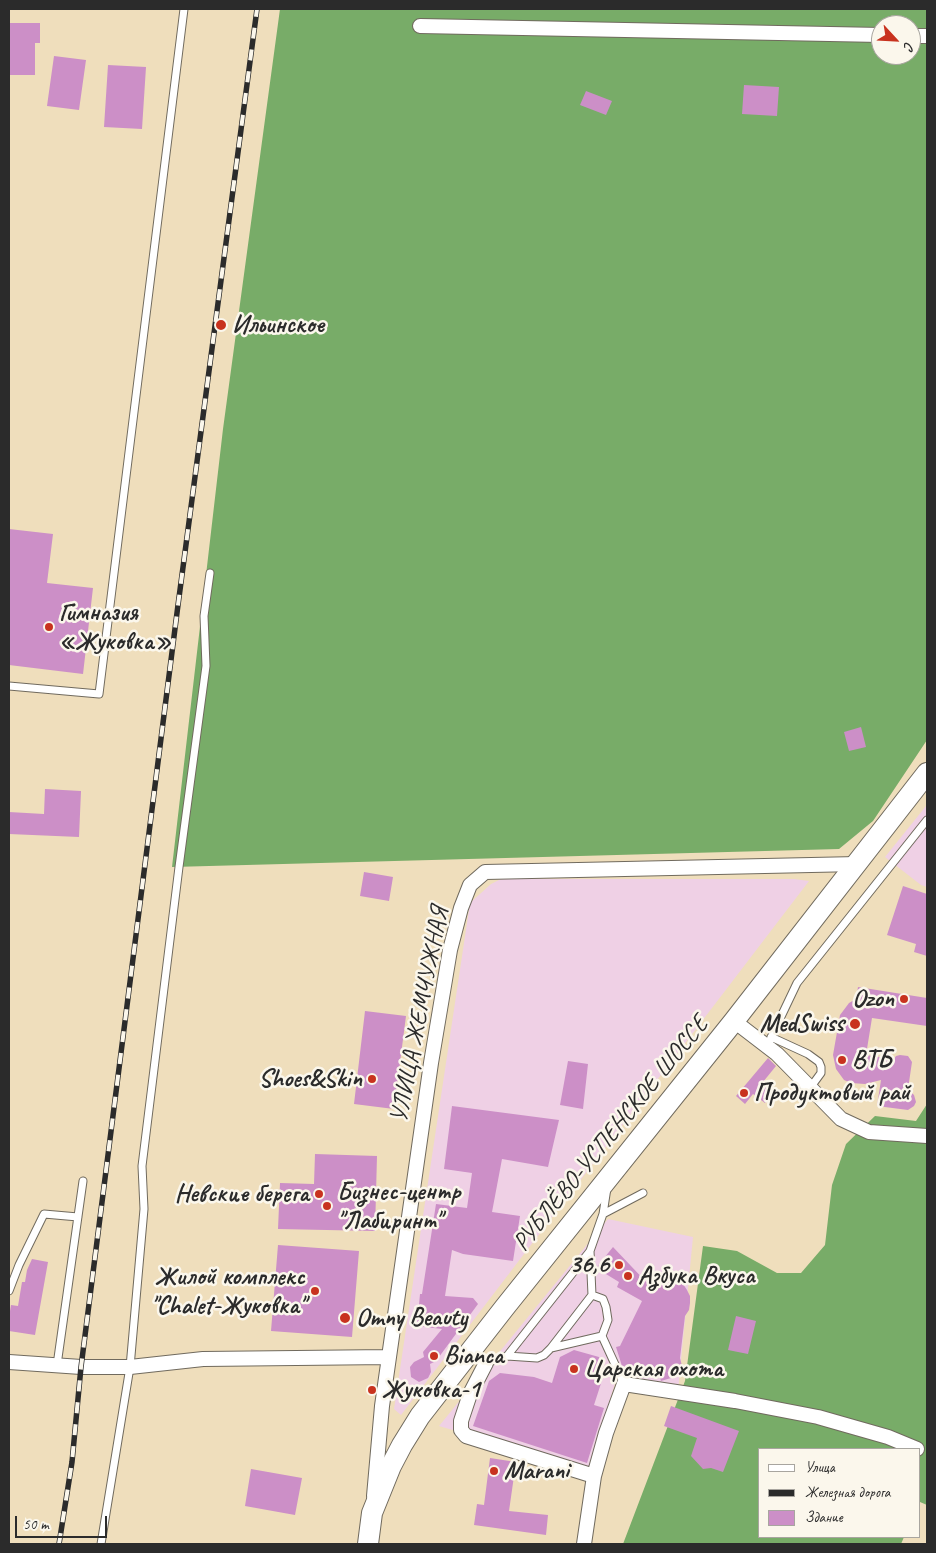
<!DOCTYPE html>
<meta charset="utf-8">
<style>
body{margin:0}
#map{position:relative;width:936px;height:1553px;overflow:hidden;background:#efdebc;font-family:Caveat,sans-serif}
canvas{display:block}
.frame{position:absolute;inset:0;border:10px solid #2b2b2b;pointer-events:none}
.legend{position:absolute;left:758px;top:1448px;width:162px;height:90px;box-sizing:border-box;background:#fbf7ec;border:1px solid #a8a59f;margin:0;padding:6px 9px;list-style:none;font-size:15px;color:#2b2b2b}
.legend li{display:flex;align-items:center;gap:10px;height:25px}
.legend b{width:25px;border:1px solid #a8a59f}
.north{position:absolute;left:871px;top:15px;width:50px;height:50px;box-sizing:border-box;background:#fbf7ec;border:1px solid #a8a59f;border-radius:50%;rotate:115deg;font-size:14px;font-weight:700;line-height:20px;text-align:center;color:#2b2b2b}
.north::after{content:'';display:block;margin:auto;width:18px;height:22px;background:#c8321e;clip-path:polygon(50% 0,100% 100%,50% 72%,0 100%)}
.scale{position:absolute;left:15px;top:1516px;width:92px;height:22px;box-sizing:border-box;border:2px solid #2b2b2b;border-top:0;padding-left:6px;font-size:15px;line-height:18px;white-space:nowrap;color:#2b2b2b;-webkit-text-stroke:4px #fbf7ec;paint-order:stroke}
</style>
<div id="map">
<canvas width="936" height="1553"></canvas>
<div class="frame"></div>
<ul class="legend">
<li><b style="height:6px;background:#fff"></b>Улица</li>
<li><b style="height:6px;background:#2b2b2b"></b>Железная дорога</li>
<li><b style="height:14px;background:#cc8fc7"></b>Здание</li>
</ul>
<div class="north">С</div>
<div class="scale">50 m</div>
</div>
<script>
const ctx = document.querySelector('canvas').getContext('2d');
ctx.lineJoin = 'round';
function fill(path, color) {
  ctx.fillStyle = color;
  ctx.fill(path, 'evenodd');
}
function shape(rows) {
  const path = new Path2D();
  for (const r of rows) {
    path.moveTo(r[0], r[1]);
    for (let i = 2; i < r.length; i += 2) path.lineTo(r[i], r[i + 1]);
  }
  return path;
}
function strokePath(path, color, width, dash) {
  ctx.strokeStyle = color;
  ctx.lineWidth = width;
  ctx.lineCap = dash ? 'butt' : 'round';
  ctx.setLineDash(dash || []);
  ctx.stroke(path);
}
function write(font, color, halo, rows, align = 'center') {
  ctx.font = font + ' Caveat,sans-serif';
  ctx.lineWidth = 5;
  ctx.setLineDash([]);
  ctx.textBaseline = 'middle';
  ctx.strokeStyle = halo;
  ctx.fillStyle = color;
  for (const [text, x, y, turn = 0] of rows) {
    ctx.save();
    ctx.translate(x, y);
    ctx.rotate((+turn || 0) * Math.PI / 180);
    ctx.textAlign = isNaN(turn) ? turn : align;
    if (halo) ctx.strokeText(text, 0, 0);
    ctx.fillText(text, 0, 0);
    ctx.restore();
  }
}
fill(shape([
 [926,806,927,806,927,887,921,885,885,857],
 [501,879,794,879,809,881,401,1415,394,1409,470,903,491,884],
 [608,1219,693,1237,678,1391,617,1377,588,1470,439,1426]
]), '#efd0e5');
fill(shape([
 [280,9,927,9,927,740,873,821,839,849,172,867,223,429],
 [881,25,911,25,911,55,881,55],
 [927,1104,927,1505,920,1502,920,1449,760,1449,760,1537,904,1537,901,1544,623,1544,685,1381,703,1246,737,1251,777,1273,801,1273,825,1245,832,1185,846,1144,875,1116,916,1121]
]), '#78ac68');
fill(shape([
 [9,23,40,23,40,43,35,43,35,75,9,75],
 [54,56,86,60,79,110,47,106],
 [108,65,146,67,142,129,104,127],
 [744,85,779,87,777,116,742,114],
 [586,91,612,101,606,115,580,105],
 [9,529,53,534,47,583,93,588,83,674,9,665],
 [861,727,866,747,849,751,844,732],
 [45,789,81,791,79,837,9,834,9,812,44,814],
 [364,872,393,877,389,901,360,896],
 [903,886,927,894,927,956,914,952,916,944,887,935],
 [858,987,927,998,927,1026,872,1018,866,1055,894,1059,896,1056,900,1055,908,1056,912,1062,908,1089,914,1095,916,1102,914,1106,908,1110,877,1106,881,1080,865,1084,851,1083,844,1080,836,1069,833,1055,840,1015,849,1003,856,999],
 [365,1011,406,1016,394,1109,354,1104],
 [768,1058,776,1066,763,1082,774,1090,765,1103,753,1094,745,1104,736,1096],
 [568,1061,588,1064,583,1109,560,1105],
 [452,1106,559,1120,548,1167,502,1159,492,1212,520,1216,513,1261,463,1254,452,1250,445,1296,473,1298,478,1304,436,1361,430,1364,431,1372,428,1378,419,1382,411,1377,410,1367,414,1362,424,1357,423,1352,442,1329,417,1326,420,1294,422,1294,436,1204,467,1208,472,1173,444,1169],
 [315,1154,377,1156,375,1231,278,1229,280,1183,314,1184],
 [278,1245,359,1251,352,1337,271,1331],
 [613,1247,649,1285,663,1279,670,1279,677,1280,683,1284,687,1290,690,1296,690,1303,689,1310,685,1316,680,1358,684,1374,661,1381,659,1375,646,1378,641,1378,640,1375,634,1377,626,1375,622,1366,616,1347,620,1346,642,1301,617,1287,619,1282,596,1268],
 [32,1259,48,1262,35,1335,9,1331,9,1317,11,1305,18,1306,22,1282,25,1282,27,1270],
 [736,1316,756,1321,748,1354,728,1350],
 [574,1350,599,1357,605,1371,594,1405,604,1408,587,1463,473,1426,489,1381,500,1373,534,1377,552,1383,560,1357],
 [671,1406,739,1431,723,1472,711,1468,703,1469,691,1456,697,1438,664,1426],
 [490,1458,516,1462,509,1511,548,1515,546,1535,474,1525,477,1504,484,1505],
 [251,1469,302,1478,295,1515,245,1506]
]), '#cc8fc7');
const service = shape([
 [9,686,99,694,184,9],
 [771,1037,808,1054,819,1062,821,1067,821,1073,810,1088],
 [767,1046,797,983,927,820],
 [603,1214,643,1193],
 [590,1251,592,1295,603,1299,606,1307,608,1320,602,1336,624,1384],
 [9,1291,19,1265,44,1214,78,1217],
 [551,1348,592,1295],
 [507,1356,537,1358,544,1355,551,1348,602,1336],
 [486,1363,507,1356,590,1251,603,1214,607,1188],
 [57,1365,83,1181],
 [101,1544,130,1367,144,1209,142,1166,179,867,206,666,204,616,210,573]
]);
const minor = shape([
 [420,26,881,35],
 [911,36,927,36],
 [734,1021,777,1054,841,1119,869,1132,927,1136],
 [9,1362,81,1367,130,1367,203,1359,389,1357],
 [486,1363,470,1394,461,1421,461,1430,466,1436,594,1476],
 [374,1496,382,1406,431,1063,450,950,461,908,470,885,485,872,858,864],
 [584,1544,594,1476,606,1433,624,1384,735,1401,818,1417,888,1437,917,1449]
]);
const secondary = shape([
 [368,1544,372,1513,391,1466,402,1445,420,1416,505,1307,734,1021,927,773]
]);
strokePath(service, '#706a5e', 9);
strokePath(minor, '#706a5e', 16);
strokePath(secondary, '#706a5e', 22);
strokePath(service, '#fff', 7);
strokePath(minor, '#fff', 14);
strokePath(secondary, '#fff', 20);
const rail = shape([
 [59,1544,72,1462,81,1367,178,605,257,9]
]);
strokePath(rail, '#2b2b2b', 5.5);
strokePath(rail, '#fbf7ec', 4, [11]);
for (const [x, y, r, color] of [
 [221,325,6,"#c8321e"],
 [49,627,5,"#c8321e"],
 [904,999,5,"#c8321e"],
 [855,1024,6,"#c8321e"],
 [842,1060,5,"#c8321e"],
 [372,1079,5,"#c8321e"],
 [744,1093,5,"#c8321e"],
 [319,1194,5,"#c8321e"],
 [327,1206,5,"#c8321e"],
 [619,1265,5,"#c8321e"],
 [628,1276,5,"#c8321e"],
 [315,1291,5,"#c8321e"],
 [345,1318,6,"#c8321e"],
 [434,1356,5,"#c8321e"],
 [574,1369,5,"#c8321e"],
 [372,1390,5,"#c8321e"],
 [494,1471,5,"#c8321e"]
]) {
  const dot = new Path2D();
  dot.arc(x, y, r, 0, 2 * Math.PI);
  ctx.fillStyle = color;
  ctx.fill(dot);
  strokePath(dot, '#fbf7ec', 2);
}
write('bold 25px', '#2b2b2b', '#fbf7ec', [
 ["Ильинское",232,325],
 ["Гимназия",59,613],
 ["«Жуковка»",59,642],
 ["Ozon",894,999,"right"],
 ["MedSwiss",844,1024,"right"],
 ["ВТБ",852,1060],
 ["Shoes&Skin",362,1079,"right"],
 ["Продуктовый рай",754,1093],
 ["Бизнес-центр",337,1192],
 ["\"Лабиринт\"",337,1221],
 ["Невские берега",309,1194,"right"],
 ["36,6",609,1265,"right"],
 ["Азбука Вкуса",638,1276],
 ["Жилой комплекс",305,1277,"right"],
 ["\"Chalet-Жуковка\"",305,1306,"right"],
 ["Omny Beauty",356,1318],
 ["Bianca",444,1356],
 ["Царская охота",584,1369],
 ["Жуковка-1",382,1390],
 ["Marani",504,1471]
], 'left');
write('25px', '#2b2b2b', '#fbf7ec', [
 ["УЛИЦА ЖЕМЧУЖНАЯ",420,1015,-79],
 ["РУБЛЁВО-УСПЕНСКОЕ ШОССЕ",611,1134,-51]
]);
</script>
